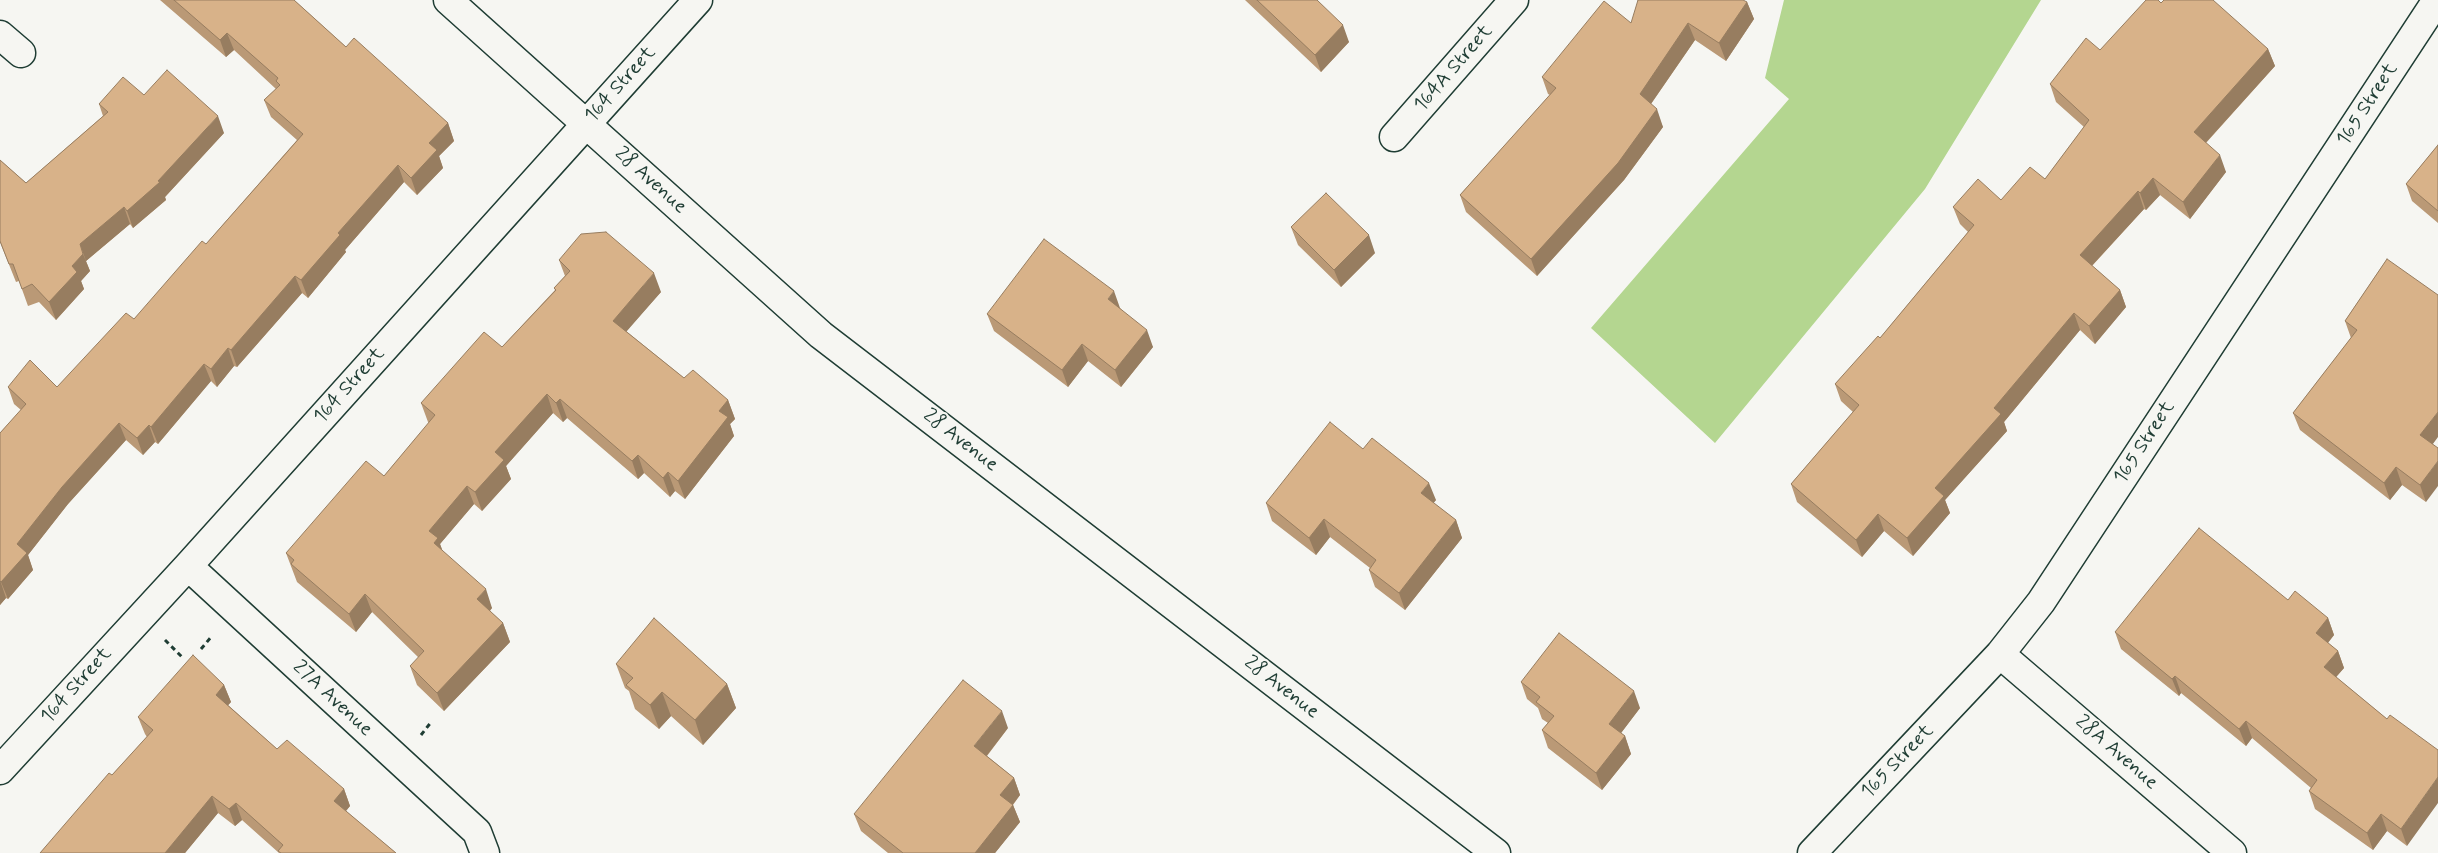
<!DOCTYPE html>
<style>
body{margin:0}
canvas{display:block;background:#f6f6f2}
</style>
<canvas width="2438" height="853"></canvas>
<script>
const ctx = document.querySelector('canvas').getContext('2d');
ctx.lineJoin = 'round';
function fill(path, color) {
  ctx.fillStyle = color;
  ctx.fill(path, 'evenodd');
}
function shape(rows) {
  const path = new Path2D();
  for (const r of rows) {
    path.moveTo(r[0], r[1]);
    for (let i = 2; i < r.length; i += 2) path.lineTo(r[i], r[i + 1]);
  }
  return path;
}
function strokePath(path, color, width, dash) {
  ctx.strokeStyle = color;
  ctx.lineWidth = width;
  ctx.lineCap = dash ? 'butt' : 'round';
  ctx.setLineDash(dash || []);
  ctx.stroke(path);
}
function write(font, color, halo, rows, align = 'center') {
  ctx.font = font + ' Mynerve,sans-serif';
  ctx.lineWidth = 4;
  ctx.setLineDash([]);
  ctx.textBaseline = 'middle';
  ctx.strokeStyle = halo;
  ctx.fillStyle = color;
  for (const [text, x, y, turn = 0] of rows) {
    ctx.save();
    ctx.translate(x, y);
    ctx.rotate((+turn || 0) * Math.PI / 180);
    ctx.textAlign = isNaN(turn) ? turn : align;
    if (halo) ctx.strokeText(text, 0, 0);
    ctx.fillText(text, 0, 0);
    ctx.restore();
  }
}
fill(shape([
 [1784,0,2041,0,1925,189,1715,443,1591,328,1789,99,1765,78]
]), '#b4d690');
const minor = shape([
 [448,0,821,335,1496,853],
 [0,35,21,53],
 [1394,137,1514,0],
 [188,566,477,832,485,853],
 [2000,654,2232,853],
 [0,770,188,566,698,0],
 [1812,853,2000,654,2041,602,2437,0]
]);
strokePath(minor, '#1f3d34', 31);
strokePath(shape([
 [165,640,184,659],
 [201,649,212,636],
 [421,735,432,721]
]), '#1f3d34', 3, [5, 4]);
strokePath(minor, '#f6f6f2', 28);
fill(shape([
 [160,0,294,0,346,47,448,123,454,141,439,156,443,168,417,195,404,182,345,250,346,252,308,298,302,293,237,367,234,366,217,387,211,381,158,444,155,442,143,455,126,440,68,504,28,555,33,570,8,599,6,598,0,605,0,433,21,410,14,404,8,387,57,387,134,319,206,244,297,140,271,117,264,100,276,89,234,50,226,57],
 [1245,0,1317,0,1349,42,1321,72],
 [1747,2,1754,19,1726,61,1695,40,1651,104,1663,127,1624,180,1537,276,1466,212,1460,195,1550,95,1548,94,1542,77,1631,23],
 [2161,3,2268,49,2275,66,2206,143,2226,172,2190,219,2160,195,2146,210,2144,209,2092,266,2120,290,2126,307,2095,344,2080,330,2004,422,2007,431,1945,500,1950,513,1913,556,1884,531,1862,557,1797,502,1791,484,1853,412,1841,401,1835,384,1880,338,1968,232,1960,224,1953,207,2001,200,2045,179,2084,127,2056,102,2050,84,2100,50],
 [144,95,224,133,165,197,166,200,133,228,130,224,86,261,90,271,81,281,84,289,56,320,39,302,28,306,19,281,16,282,0,242,0,160,26,183,103,116,99,104],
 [2438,145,2438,223,2412,201,2406,184],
 [1291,227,1375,253,1341,287,1298,245],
 [2387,259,2433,444,2426,502,2402,485,2390,500,2300,430,2293,413,2351,338,2345,321],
 [559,260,661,292,626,331,684,378,728,400,735,419,730,424,734,436,685,499,675,491,670,497,644,473,638,479,567,418,563,422,553,413,506,466,511,479,482,511,474,504,440,544,442,550,492,608,490,611,503,623,510,642,444,711,417,685,410,666,419,658,372,612,356,632,297,582,286,553,384,476,429,423,428,422,421,403,502,347,555,290,554,288,565,276],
 [1120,308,1153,347,1121,387,1088,361,1068,387,994,331,987,314],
 [1363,449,1436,500,1433,503,1456,520,1462,538,1405,610,1375,587,1369,570,1370,568,1330,537,1316,555,1272,521,1266,503],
 [2288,600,2328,618,2334,635,2328,643,2338,651,2344,668,2336,677,2387,719,2407,846,2387,831,2373,850,2315,809,2309,791,2311,788,2252,738,2246,746,2181,693,2179,696,2121,649,2115,632],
 [616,664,727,684,736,708,703,745,671,716,659,729,635,709,629,691,625,688],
 [1521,682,1640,708,1621,733,1625,736,1631,754,1602,790,1548,748,1542,730,1548,723,1542,719,1538,708,1527,699],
 [224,685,231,702,228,705,277,749,344,789,350,806,346,811,396,853,279,853,242,820,235,826,218,813,185,853,40,853,147,737,145,734,138,717],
 [1008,728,987,756,1014,778,1020,795,1013,805,1020,822,995,853,888,853,861,831,854,814]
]), '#ba9976');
fill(shape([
 [1747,2,1754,19,1726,61,1719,43],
 [1688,23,1695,40,1646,111,1640,94],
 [1343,25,1349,42,1321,72,1315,55],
 [227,33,234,50,226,57,220,40],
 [2268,49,2275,66,2200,149,2194,132],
 [1657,109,1663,127,1624,180,1537,276,1531,259],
 [218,116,224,133,165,197,166,200,133,228,127,211,158,181],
 [448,123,454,141,439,156,443,168,417,195,411,178,429,143],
 [2220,155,2226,172,2190,219,2183,202],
 [398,165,404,182,345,250,346,252,308,298,301,280,338,233],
 [2153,178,2160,195,2146,210,2140,193],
 [2138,191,2144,209,2086,272,2080,255],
 [124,207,130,224,86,261,80,244],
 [1369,235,1375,253,1341,287,1334,270],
 [83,254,90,271,81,281,84,289,56,320,49,302,72,266],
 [654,273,661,292,620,339,613,321],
 [295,276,302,293,237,367,231,350],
 [2120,290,2126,307,2095,344,2089,326],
 [1114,291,1120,308,1114,317,1108,299],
 [2074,313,2080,330,2004,422,2007,431,1945,500,1950,513,1913,556,1907,538,1935,488,1994,408],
 [1147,330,1153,347,1121,387,1115,370],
 [1082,344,1088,361,1068,387,1062,370],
 [228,348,234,366,217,387,211,369],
 [204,364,211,381,158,444,151,427],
 [547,394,553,413,506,466,511,479,482,511,475,492,495,452],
 [560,399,567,418,563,422,556,403],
 [728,400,735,419,730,424,734,436,685,499,678,481,719,411],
 [2438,412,2438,437,2427,452,2420,435],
 [119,423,126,440,68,504,28,555,33,570,8,599,1,582,17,544,62,487],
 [149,425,155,442,143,455,137,438],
 [638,455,644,473,638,479,632,461],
 [2438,461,2438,486,2426,502,2420,485],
 [2396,467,2402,485,2390,500,2384,483],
 [668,472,675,491,670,497,663,478],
 [1429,483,1436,500,1428,510,1421,493],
 [467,486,474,504,440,544,445,557,441,561,429,531],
 [1878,514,1884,531,1862,557,1856,540],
 [1324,519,1330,537,1316,555,1309,538],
 [1456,520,1462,538,1405,610,1399,593],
 [0,580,6,598,0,605],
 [486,589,492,608,484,617,477,599],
 [365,594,372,612,356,632,349,614],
 [2328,618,2334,635,2322,650,2316,633],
 [503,623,510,642,444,711,437,693],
 [2338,651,2344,668,2330,684,2324,667],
 [2175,676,2181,693,2179,696,2172,679],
 [727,684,736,708,703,745,695,720],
 [224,685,231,702,222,712,216,695],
 [1634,691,1640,708,1615,741,1609,724],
 [662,692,671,716,659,729,650,705],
 [1002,711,1008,728,981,763,974,746],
 [2246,721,2252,738,2246,746,2239,729],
 [1625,736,1631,754,1602,790,1596,773],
 [2438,777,2438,803,2407,846,2401,829],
 [1014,778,1020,795,1007,812,1000,795],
 [344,789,350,806,340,818,334,801],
 [212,796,218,813,185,853,165,853],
 [236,803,242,820,235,826,229,809],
 [1013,805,1020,822,995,853,975,853],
 [2381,814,2387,831,2373,850,2367,833]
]), '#977d60');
const building = shape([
 [174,0,294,0,346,47,354,38,448,123,429,143,437,150,411,178,398,165,338,233,340,235,301,280,295,276,231,350,228,348,211,369,204,364,151,427,149,425,137,438,119,423,62,487,17,544,27,553,1,582,0,581,0,433,26,404,8,387,30,360,57,387,126,313,134,319,202,241,206,244,303,134,264,100,280,85,276,81,278,78,227,33,220,40,174,0],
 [1257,0,1317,0,1343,25,1315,55,1257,0],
 [1638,0,1743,0,1747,2,1719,43,1688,23,1640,94,1657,109,1618,163,1531,259,1460,195,1556,88,1542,77,1604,1,1631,23,1638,0],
 [2146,0,2158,0,2161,3,2164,0,2213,0,2268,49,2194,132,2220,155,2183,202,2153,178,2140,193,2138,191,2080,255,2120,290,2089,326,2074,313,1994,408,2001,414,1935,488,1944,496,1907,538,1878,514,1856,540,1791,484,1859,405,1835,384,1878,336,1880,338,1974,225,1953,207,1978,179,2001,200,2030,167,2045,179,2089,120,2050,84,2086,38,2100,50,2146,0],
 [167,70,218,116,158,181,160,182,127,211,124,207,80,244,83,254,72,266,77,272,49,302,32,284,22,289,13,264,9,264,0,241,0,160,26,183,108,112,99,104,123,77,144,95,167,70],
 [2438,145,2438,211,2406,184,2438,145],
 [1326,193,1369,235,1334,270,1291,227,1326,193],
 [606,232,654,273,613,321,684,378,693,370,728,400,719,411,728,417,678,481,668,472,663,478,638,455,632,461,560,399,556,403,547,394,495,452,504,460,475,492,467,486,429,531,438,538,434,543,486,589,477,599,503,623,437,693,410,666,424,651,365,594,349,614,291,564,294,560,286,553,366,461,384,476,435,415,421,403,484,332,502,347,556,290,554,288,570,271,559,260,581,234,606,232],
 [1044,239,1114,291,1108,299,1147,330,1115,370,1082,344,1062,370,987,314,1044,239],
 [2387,259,2438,295,2438,412,2420,435,2438,448,2438,461,2420,485,2396,467,2384,483,2293,413,2357,330,2345,321,2387,259],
 [1330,422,1363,449,1372,438,1429,483,1421,493,1456,520,1399,593,1369,570,1376,560,1324,519,1309,538,1266,503,1330,422],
 [2199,528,2288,600,2295,591,2328,618,2316,633,2338,651,2324,667,2387,719,2390,715,2438,750,2438,777,2401,829,2381,814,2367,833,2309,791,2317,780,2246,721,2239,729,2175,676,2172,679,2115,632,2199,528],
 [654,618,727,684,695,720,662,692,650,705,626,685,633,678,616,664,654,618],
 [1559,633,1634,691,1609,724,1625,736,1596,773,1542,730,1554,716,1536,702,1540,697,1521,682,1559,633],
 [193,655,224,685,216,695,277,749,287,740,344,789,334,801,396,853,281,853,278,851,283,845,236,803,229,809,212,796,165,853,40,853,109,773,112,775,153,730,138,717,193,655],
 [963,680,1002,711,974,746,1014,778,1000,795,1013,805,975,853,903,853,854,814,963,680]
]);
fill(building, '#d8b289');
strokePath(building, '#977d60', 1);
write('20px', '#1f3d34', '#f6f6f2', [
 ["164A Street",1454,69,-49],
 ["164 Street",621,85,-48],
 ["165 Street",2368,105,-57],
 ["28 Avenue",650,181,42],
 ["164 Street",350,386,-48],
 ["28 Avenue",960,441,38],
 ["165 Street",2145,443,-57],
 ["164 Street",77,686,-48],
 ["28 Avenue",1281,688,38],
 ["27A Avenue",332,699,43],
 ["28A Avenue",2116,753,41],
 ["165 Street",1898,762,-46]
]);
</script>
